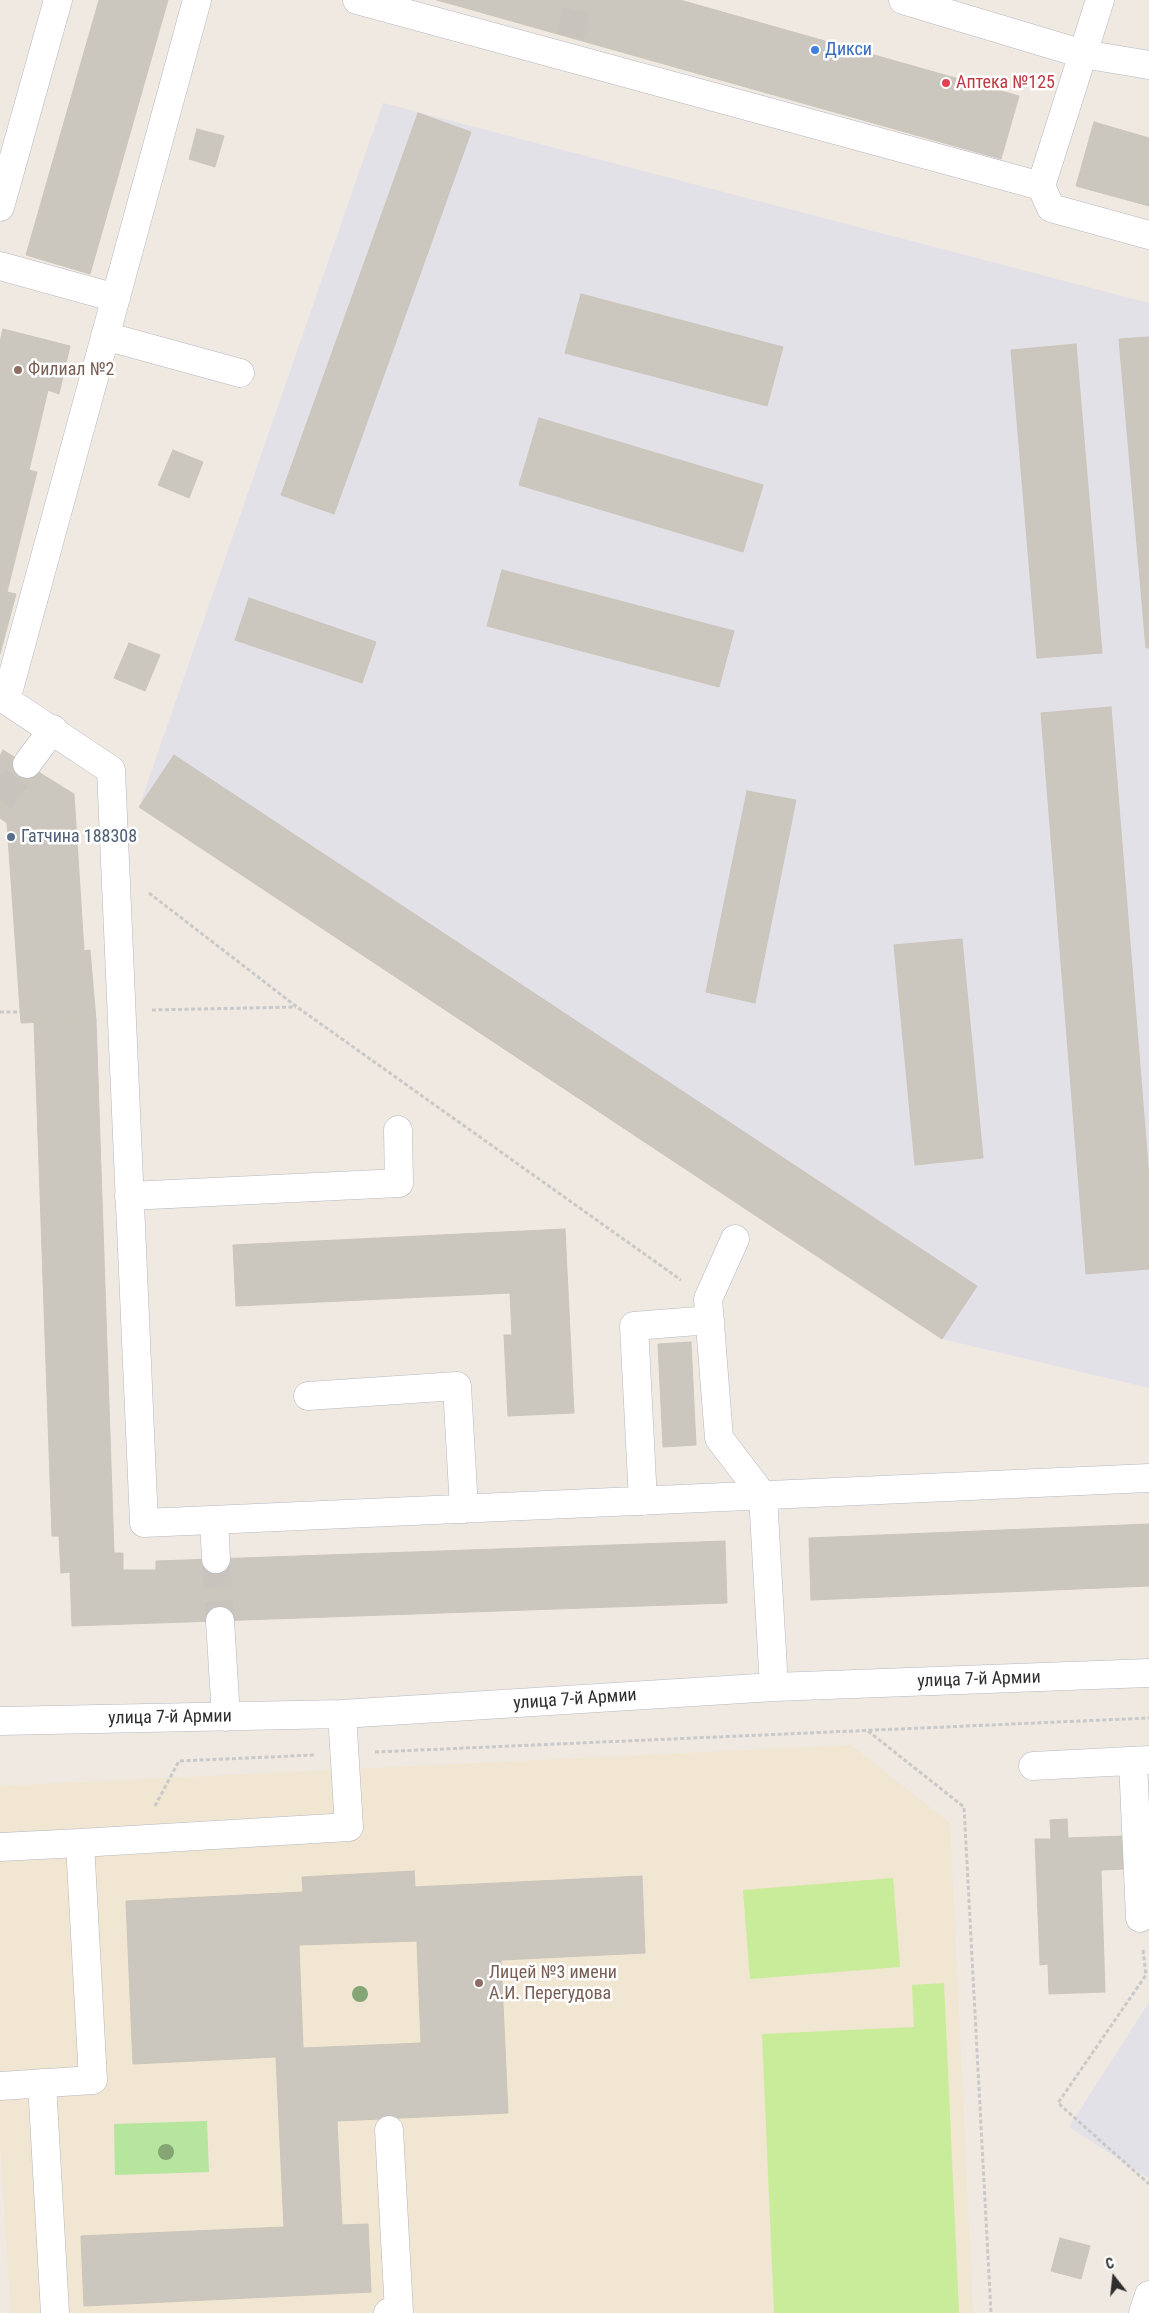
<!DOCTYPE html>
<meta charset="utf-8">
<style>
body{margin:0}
#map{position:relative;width:1149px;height:2313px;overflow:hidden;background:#efe9e1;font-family:"Roboto Condensed",sans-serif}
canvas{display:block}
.north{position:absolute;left:1089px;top:2253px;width:50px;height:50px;-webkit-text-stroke:4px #fff;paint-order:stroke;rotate:344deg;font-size:14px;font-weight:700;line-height:20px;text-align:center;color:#2e2e2e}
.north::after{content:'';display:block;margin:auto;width:18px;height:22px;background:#2e2e2e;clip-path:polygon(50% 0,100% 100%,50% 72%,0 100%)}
</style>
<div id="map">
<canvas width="1149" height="2313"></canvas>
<div class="north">С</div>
</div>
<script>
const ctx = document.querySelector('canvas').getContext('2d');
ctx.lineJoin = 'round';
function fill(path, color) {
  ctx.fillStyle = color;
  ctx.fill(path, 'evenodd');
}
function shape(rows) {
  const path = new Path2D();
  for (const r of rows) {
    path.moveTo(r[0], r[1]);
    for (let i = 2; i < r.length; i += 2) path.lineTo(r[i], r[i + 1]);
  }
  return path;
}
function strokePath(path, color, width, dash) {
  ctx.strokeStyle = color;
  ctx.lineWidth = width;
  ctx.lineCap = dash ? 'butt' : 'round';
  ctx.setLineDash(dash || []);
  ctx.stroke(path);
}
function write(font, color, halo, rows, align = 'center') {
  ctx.font = font + ' "Roboto Condensed",sans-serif';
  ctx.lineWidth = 5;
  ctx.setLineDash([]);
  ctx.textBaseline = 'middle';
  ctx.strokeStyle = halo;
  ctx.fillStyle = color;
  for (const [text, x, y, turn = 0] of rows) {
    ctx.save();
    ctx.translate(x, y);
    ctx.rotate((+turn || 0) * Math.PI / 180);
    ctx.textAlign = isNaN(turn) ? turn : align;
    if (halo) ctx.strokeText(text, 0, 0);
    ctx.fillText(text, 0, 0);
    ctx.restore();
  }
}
fill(shape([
 [383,103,1149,303,1149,1388,942,1339,139,807],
 [1149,2002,1149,2178,1069,2127]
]), '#e3e1e8');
fill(shape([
 [851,1745,950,1823,973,2313,11,2313,0,2143,0,1786]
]), '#f0e6d1');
fill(shape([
 [207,2121,209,2172,115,2175,114,2124]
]), '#b6e59e');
fill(shape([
 [893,1878,900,1967,750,1979,743,1890],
 [944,1983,959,2313,774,2313,762,2034,914,2027,912,1985]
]), '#c9ec9a');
const building = shape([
 [99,0,168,0,90,274,26,255,99,0],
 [437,0,680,0,1019,96,1001,159,437,0],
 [418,113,471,132,334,514,281,495,418,113],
 [1094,122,1149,138,1149,206,1076,186,1094,122],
 [197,129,224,136,215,167,189,159,197,129],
 [581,294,783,347,767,406,565,353,581,294],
 [3,329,70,346,59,394,48,390,29,470,37,472,7,592,16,594,0,654,0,342,3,329],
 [1149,337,1149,648,1146,648,1119,339,1149,337],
 [1076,344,1102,653,1037,658,1011,350,1076,344],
 [539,418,763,485,743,552,519,485,539,418],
 [173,450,203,462,189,498,158,485,173,450],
 [502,570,734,631,719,687,487,626,502,570],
 [249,598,376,642,362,683,235,640,249,598],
 [129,643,160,655,145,691,114,678,129,643],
 [1111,707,1149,1178,1149,1269,1086,1274,1041,713,1111,707],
 [3,750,74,794,84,951,90,950,96,1020,21,1023,7,823,0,818,0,756,3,750],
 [174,755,977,1286,942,1339,139,807,174,755],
 [747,791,796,800,755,1003,706,992,747,791],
 [962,939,983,1158,915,1165,894,945,962,939],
 [96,1020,114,1553,123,1553,123,1570,156,1570,156,1561,725,1541,727,1603,72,1626,70,1572,61,1573,59,1536,52,1536,34,1022,96,1020],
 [565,1229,574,1413,508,1416,504,1335,512,1335,510,1293,236,1306,233,1245,565,1229],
 [691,1342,696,1445,663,1447,658,1344,691,1342],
 [1149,1524,1149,1586,811,1600,809,1538,1149,1524],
 [1067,1819,1068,1838,1125,1836,1126,1869,1101,1870,1105,1992,1049,1994,1048,1964,1040,1965,1035,1839,1051,1839,1050,1820,1067,1819],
 [414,1871,415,1887,642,1876,645,1953,501,1960,508,2113,337,2121,342,2225,368,2224,371,2292,84,2306,81,2236,284,2227,276,2057,133,2064,126,1901,303,1892,302,1877,414,1871],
 [417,1941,421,2043,303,2048,299,1945,417,1941],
 [1060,2238,1090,2246,1081,2279,1051,2271,1060,2238]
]);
fill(building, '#cbc7bf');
strokePath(building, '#cbc5ba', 1);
strokePath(shape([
 [570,37,580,0],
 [0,800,27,764],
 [216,1559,220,1621]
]), '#c8c4bd', 28, [28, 14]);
const minor = shape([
 [197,0,6,700,111,770,144,1523,1149,1478],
 [357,0,1041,186],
 [903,0,1083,54,1149,65],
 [1100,0,1041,186,1051,208,1149,235],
 [0,207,58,0],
 [0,266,116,298],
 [105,336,240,373],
 [27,764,53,729],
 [129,1196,399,1183,398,1130],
 [735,1239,708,1299,719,1438,763,1496,774,1687],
 [308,1396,457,1386,464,1509],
 [643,1501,634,1326,710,1320],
 [214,1520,216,1559],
 [220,1621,226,1717],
 [0,1721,342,1714,774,1687,1149,1673],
 [1133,1761,1140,1918],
 [1033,1766,1149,1760],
 [0,1847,80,1843],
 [42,2083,55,2313],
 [0,2086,93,2080,80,1843,349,1827,342,1714],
 [388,2313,399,2312,389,2130],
 [1143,2313,1149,2295]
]);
strokePath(minor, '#b4b7c1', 29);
strokePath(shape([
 [149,893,297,1007,681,1280],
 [152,1010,296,1007],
 [0,1012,20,1012],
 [868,1731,964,1807,991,2313],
 [375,1752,1149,1718],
 [155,1806,179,1761,314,1755],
 [1143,1950,1146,1975,1058,2103,1149,2184]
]), '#c9c9c9', 3, [4, 2.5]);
strokePath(minor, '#fff', 28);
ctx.fillStyle = '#84a574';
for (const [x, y] of [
 [360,1994],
 [166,2152]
]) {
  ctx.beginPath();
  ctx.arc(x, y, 8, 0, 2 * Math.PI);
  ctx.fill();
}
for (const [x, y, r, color] of [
 [815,50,5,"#3f7fe0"],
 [946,83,5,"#e0444e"],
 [18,370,5,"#8d6e63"],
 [11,837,5,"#5c6f8a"],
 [479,1983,5,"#8d6e63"]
]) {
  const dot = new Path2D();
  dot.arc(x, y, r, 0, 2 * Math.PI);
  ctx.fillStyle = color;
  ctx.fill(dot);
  strokePath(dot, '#fff', 2);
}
write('18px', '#366cbe', '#fff', [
 ["Дикси",825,50]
], 'left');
write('18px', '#be3a42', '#fff', [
 ["Аптека №125",956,83]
], 'left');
write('18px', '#785e54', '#fff', [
 ["Филиал №2",28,370],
 ["Лицей №3 имени",489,1973],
 ["А.И. Перегудова",489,1994]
], 'left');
write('18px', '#4e5e75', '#fff', [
 ["Гатчина 188308",21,837]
], 'left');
write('18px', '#2e2e2e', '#fff', [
 ["улица 7-й Армии",979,1680,-2],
 ["улица 7-й Армии",575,1700,-4],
 ["улица 7-й Армии",170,1718,-1]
]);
</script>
